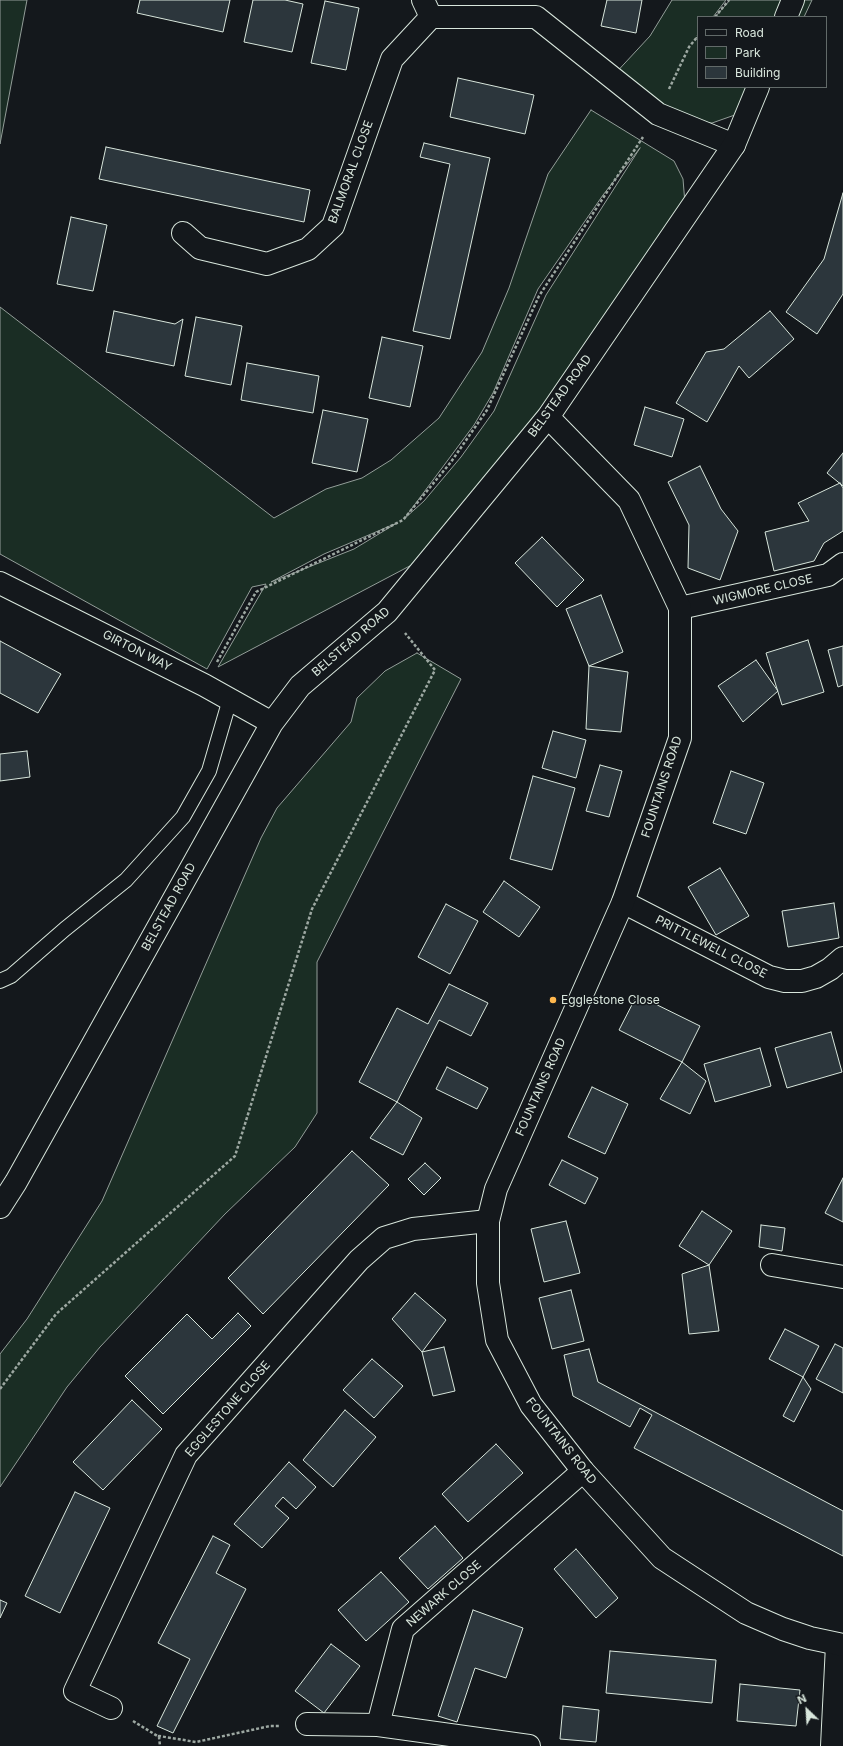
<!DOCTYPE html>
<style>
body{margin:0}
#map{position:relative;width:843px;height:1746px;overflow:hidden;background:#14181c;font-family:Inter,sans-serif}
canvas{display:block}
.legend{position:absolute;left:697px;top:16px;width:130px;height:72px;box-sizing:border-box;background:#14181c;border:1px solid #626a69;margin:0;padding:5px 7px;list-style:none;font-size:12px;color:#d8e6dc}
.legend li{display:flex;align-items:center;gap:8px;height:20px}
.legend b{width:20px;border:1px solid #626a69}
.north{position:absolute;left:787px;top:1690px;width:40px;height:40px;-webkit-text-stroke:3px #14181c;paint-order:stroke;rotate:335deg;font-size:11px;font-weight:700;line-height:16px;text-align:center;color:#d8e6dc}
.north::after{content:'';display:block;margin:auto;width:14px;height:18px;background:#d8e6dc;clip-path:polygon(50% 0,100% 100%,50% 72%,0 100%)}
</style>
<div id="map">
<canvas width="843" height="1746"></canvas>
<ul class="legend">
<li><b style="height:5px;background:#14181c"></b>Road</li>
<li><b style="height:11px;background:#1a2d24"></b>Park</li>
<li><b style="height:11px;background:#2c363c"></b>Building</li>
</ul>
<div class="north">N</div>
</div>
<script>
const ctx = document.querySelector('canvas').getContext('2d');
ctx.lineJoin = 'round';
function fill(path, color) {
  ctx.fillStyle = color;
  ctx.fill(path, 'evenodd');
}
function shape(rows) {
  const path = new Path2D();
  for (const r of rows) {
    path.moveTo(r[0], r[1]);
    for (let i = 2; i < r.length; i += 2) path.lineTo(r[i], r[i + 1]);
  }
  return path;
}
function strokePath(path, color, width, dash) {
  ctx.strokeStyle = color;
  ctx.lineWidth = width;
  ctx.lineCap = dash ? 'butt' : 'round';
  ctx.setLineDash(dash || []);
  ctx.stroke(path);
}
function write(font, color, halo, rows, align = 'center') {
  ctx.font = font + ' Inter,sans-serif';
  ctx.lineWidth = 3;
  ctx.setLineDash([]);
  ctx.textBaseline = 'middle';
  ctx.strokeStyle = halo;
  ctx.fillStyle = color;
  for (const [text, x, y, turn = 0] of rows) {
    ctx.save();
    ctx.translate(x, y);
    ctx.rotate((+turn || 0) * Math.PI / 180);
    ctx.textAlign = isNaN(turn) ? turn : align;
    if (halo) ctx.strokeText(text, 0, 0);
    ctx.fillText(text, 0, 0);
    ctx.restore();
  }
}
const green = shape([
 [0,0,27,0,0,144,0,0],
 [672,0,726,0,713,17,698,17,698,36,696,38,698,37,698,87,763,87,749,110,712,123,696,123,612,77,650,36,672,0],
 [730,0,812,0,804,17,715,17,730,0],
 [591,110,674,161,683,179,686,216,459,540,218,667,266,584,252,587,207,669,0,554,0,307,274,518,326,489,362,478,391,460,439,418,482,352,509,288,548,174,591,110],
 [640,148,546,295,494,411,461,457,424,501,404,519,474,425,493,393,538,289,603,195,640,148],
 [397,523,354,549,271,582,324,554,397,523],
 [417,653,461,679,317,962,317,1113,295,1147,225,1214,100,1347,67,1387,0,1487,0,1354,27,1319,102,1201,261,838,277,808,351,722,357,698,385,671,417,653]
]);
fill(green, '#1a2d24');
strokePath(green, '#939e99', 1);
const building = shape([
 [140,0,230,0,223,32,137,13,140,0],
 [253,0,285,0,303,4,292,52,244,42,253,0],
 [607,0,642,0,636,33,601,26,607,0],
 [325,1,359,8,346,70,311,63,325,1],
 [458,78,534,95,525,134,450,117,458,78],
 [424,143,490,158,450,339,413,331,450,164,420,157,424,143],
 [106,147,310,190,304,222,99,179,106,147],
 [843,193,843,294,817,334,786,312,824,259,843,193],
 [71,217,107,225,93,291,57,284,71,217],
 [114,311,175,324,183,319,174,366,106,352,114,311],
 [770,311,794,339,749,378,739,366,707,422,676,403,706,352,724,349,770,311],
 [196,317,242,326,231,385,185,376,196,317],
 [382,337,423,346,410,407,369,398,382,337],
 [247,363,319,376,313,413,241,400,247,363],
 [645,407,684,419,672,457,634,445,645,407],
 [323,410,368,419,357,472,312,463,323,410],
 [843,453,843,486,827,473,843,453],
 [700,466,721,509,738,531,720,580,688,568,689,525,668,482,700,466],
 [840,483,843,488,843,531,824,543,814,561,774,571,765,532,809,521,798,503,840,483],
 [542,537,584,580,557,607,515,563,542,537],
 [601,595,623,652,589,666,566,609,601,595],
 [808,640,824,692,782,705,766,653,808,640],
 [0,641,61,674,38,713,0,693,0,641],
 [843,646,843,685,838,687,828,650,843,646],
 [756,660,778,691,743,722,718,686,756,660],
 [589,666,628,672,621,732,586,729,589,666],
 [553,731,586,740,576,778,542,768,553,731],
 [27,751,30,777,0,781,0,754,27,751],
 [600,765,622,771,609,817,586,811,600,765],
 [731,771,764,783,746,834,713,823,731,771],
 [533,776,575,788,552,870,510,859,533,776],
 [720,868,749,916,716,935,688,887,720,868],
 [504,881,540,907,519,937,483,912,504,881],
 [834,903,839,938,788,947,782,911,834,903],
 [446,904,478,921,450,974,418,957,446,904],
 [449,984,488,1003,471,1036,439,1020,397,1102,359,1082,397,1008,428,1024,449,984],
 [637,995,700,1026,682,1062,619,1030,637,995],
 [831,1032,842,1072,787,1088,775,1048,831,1032],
 [760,1048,771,1086,715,1102,704,1064,760,1048],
 [682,1062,706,1081,690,1114,660,1099,682,1062],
 [447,1067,488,1088,477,1109,436,1089,447,1067],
 [592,1087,628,1104,605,1154,568,1137,592,1087],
 [397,1102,422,1118,403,1155,370,1138,397,1102],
 [352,1151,389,1185,263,1314,228,1278,352,1151],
 [562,1160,598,1178,585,1204,549,1185,562,1160],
 [425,1163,441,1178,424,1195,408,1179,425,1163],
 [843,1178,843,1222,825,1213,843,1178],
 [702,1211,732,1231,709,1265,679,1246,702,1211],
 [566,1221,580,1273,544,1282,531,1229,566,1221],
 [761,1225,785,1228,782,1251,759,1247,761,1225],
 [709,1265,719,1331,689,1334,682,1274,709,1265],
 [571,1290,584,1341,552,1349,539,1298,571,1290],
 [415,1293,446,1320,422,1352,392,1319,415,1293],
 [238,1313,251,1326,163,1414,125,1376,187,1314,212,1339,238,1313],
 [785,1329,819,1346,803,1377,769,1359,785,1329],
 [835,1344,843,1348,843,1393,816,1379,835,1344],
 [444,1347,455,1391,433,1396,422,1352,444,1347],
 [589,1349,598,1382,843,1511,843,1556,634,1448,652,1415,640,1408,630,1427,573,1396,564,1355,589,1349],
 [372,1359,403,1386,374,1418,343,1390,372,1359],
 [803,1377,811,1389,794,1422,783,1416,803,1377],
 [132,1400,162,1429,103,1490,73,1462,132,1400],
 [345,1410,376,1437,333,1487,303,1460,345,1410],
 [496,1444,523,1473,468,1522,442,1494,496,1444],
 [289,1462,316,1487,296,1509,283,1497,275,1506,289,1518,262,1548,234,1524,289,1462],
 [75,1492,110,1508,60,1613,25,1596,75,1492],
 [435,1526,463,1558,428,1589,399,1558,435,1526],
 [213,1536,230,1545,216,1573,246,1589,173,1733,157,1726,190,1659,158,1643,213,1536],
 [576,1549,618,1598,596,1618,554,1569,576,1549],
 [381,1572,409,1602,366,1641,338,1610,381,1572],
 [0,1600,7,1603,0,1618,0,1600],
 [473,1610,523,1628,506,1678,475,1668,457,1722,438,1716,473,1610],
 [331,1644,360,1666,324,1713,295,1691,331,1644],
 [610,1651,716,1660,712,1703,606,1693,610,1651],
 [740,1684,800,1690,796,1726,737,1721,740,1684],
 [563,1706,599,1710,596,1742,560,1739,563,1706]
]);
fill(building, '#2c363c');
strokePath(building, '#d8e6dc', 1);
const lane = shape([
 [0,981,11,976,65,929,126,880,183,817,209,771,230,699]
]);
const street = shape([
 [423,0,431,17,536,17,658,114,734,145],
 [183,233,200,248,267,264,308,249,333,226,392,59,431,17],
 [680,608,828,575,843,564],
 [623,902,769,977,785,981,802,981,816,977,830,969,843,958],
 [772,1265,843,1277],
 [111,1708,75,1691,186,1455,359,1260,384,1238,413,1229,488,1221],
 [307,1724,378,1725],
 [529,1746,378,1725,403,1629,583,1471],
 [832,1746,837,1645]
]);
const secondary = shape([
 [786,17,793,0],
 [548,417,629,500,680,608,680,738,623,902,496,1189,488,1221,488,1283,497,1340,531,1405,583,1471,662,1558,746,1613,783,1629,810,1638,843,1645],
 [0,583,204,685,272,723],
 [0,1207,16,1182,272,723,300,686,387,612,548,417,734,145,758,87]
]);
strokePath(lane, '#d8e6dc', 16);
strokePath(street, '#d8e6dc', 24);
strokePath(secondary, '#d8e6dc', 24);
strokePath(shape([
 [715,17,729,0],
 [669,89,689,47,698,36],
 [217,662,256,592,403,520,451,462,487,410,539,296,643,137],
 [0,1389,56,1314,235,1156,312,909,435,670,405,633],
 [133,1721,159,1737,160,1746],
 [159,1737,159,1736,196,1742,270,1726,280,1726]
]), '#9da8a2', 2.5, [3, 2]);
strokePath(lane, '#14181c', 14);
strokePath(street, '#14181c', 22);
strokePath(secondary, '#14181c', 22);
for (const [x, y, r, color] of [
 [553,1000,4,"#ffb74d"]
]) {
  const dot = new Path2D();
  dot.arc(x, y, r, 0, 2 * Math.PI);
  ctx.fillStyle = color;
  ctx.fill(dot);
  strokePath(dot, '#14181c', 1.5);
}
write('12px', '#d8e6dc', '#14181c', [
 ["BALMORAL CLOSE",351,172,-70],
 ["BELSTEAD ROAD",560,396,-54],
 ["WIGMORE CLOSE",763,590,-13],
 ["BELSTEAD ROAD",351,642,-41],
 ["GIRTON WAY",137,651,27],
 ["FOUNTAINS ROAD",662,787,-72],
 ["BELSTEAD ROAD",169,907,-61],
 ["PRITTLEWELL CLOSE",711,947,27],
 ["FOUNTAINS ROAD",541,1087,-66],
 ["EGGLESTONE CLOSE",228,1409,-49],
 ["FOUNTAINS ROAD",561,1441,52],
 ["NEWARK CLOSE",444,1594,-41]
]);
write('12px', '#d8e6dc', '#14181c', [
 ["Egglestone Close",561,1000]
], 'left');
</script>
